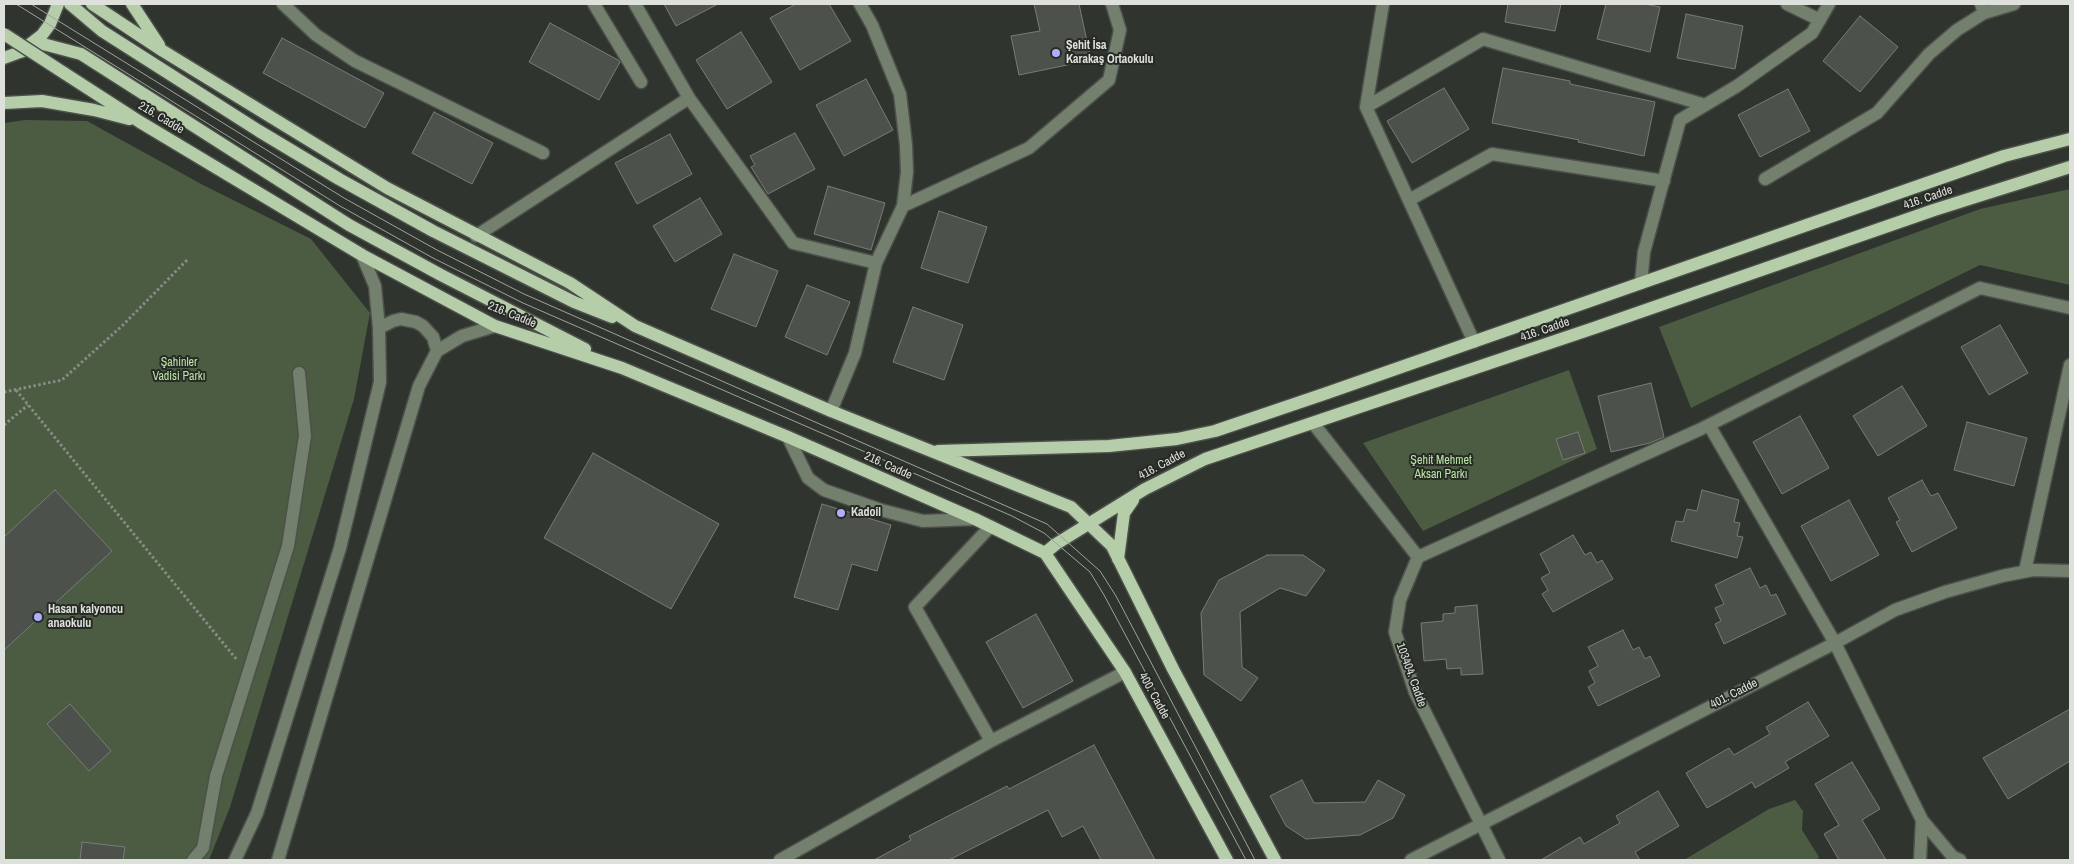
<!DOCTYPE html>
<meta charset="utf-8">
<style>
body{margin:0}
#map{position:relative;width:2074px;height:864px;overflow:hidden;background:#30342e;font-family:"Archivo Narrow",sans-serif}
canvas{display:block}
.frame{position:absolute;inset:0;border:5px solid #dee0dc;pointer-events:none}
</style>
<div id="map">
<canvas width="2074" height="864"></canvas>
<div class="frame"></div>
</div>
<script>
const ctx = document.querySelector('canvas').getContext('2d');
ctx.lineJoin = 'round';
function fill(path, color) {
  ctx.fillStyle = color;
  ctx.fill(path, 'evenodd');
}
function shape(rows) {
  const path = new Path2D();
  for (const r of rows) {
    path.moveTo(r[0], r[1]);
    for (let i = 2; i < r.length; i += 2) path.lineTo(r[i], r[i + 1]);
  }
  return path;
}
function strokePath(path, color, width, dash) {
  ctx.strokeStyle = color;
  ctx.lineWidth = width;
  ctx.lineCap = dash ? 'butt' : 'round';
  ctx.setLineDash(dash || []);
  ctx.stroke(path);
}
function write(font, color, halo, rows, align = 'center') {
  ctx.font = font + ' "Archivo Narrow",sans-serif';
  ctx.lineWidth = 4;
  ctx.setLineDash([]);
  ctx.textBaseline = 'middle';
  ctx.strokeStyle = halo;
  ctx.fillStyle = color;
  for (const [text, x, y, turn = 0] of rows) {
    ctx.save();
    ctx.translate(x, y);
    ctx.rotate((+turn || 0) * Math.PI / 180);
    ctx.textAlign = isNaN(turn) ? turn : align;
    if (halo) ctx.strokeText(text, 0, 0);
    ctx.fillText(text, 0, 0);
    ctx.restore();
  }
}
fill(shape([
 [25,120,87,121,203,185,311,239,370,313,354,399,230,807,209,860,4,860,4,123],
 [2070,189,2070,285,1980,265,1691,408,1659,327,1980,209],
 [1569,370,1597,449,1423,531,1363,443],
 [1795,800,1803,811,1802,830,1819,857,1817,860,1684,860,1769,809]
]), '#4b5c42');
const building = shape([
 [664,4,718,4,676,26,664,4],
 [796,4,829,4,851,41,800,70,770,18,796,4],
 [1034,4,1079,4,1091,60,1019,75,1011,36,1040,31,1034,4],
 [1508,4,1561,4,1555,31,1505,22,1508,4],
 [1606,4,1645,4,1660,7,1650,52,1597,39,1606,4],
 [1686,14,1743,26,1735,69,1677,58,1686,14],
 [1860,16,1898,47,1860,92,1823,61,1860,16],
 [550,23,618,60,620,62,599,100,529,62,550,23],
 [741,32,772,82,727,109,696,60,741,32],
 [282,38,384,93,365,128,263,73,282,38],
 [1503,68,1570,81,1570,84,1655,102,1644,156,1578,142,1579,140,1492,123,1503,68],
 [866,79,893,130,844,156,816,105,866,79],
 [1444,88,1469,129,1412,163,1387,121,1444,88],
 [1788,89,1810,131,1760,157,1738,115,1788,89],
 [434,112,493,143,472,184,412,153,434,112],
 [795,133,815,169,768,194,751,167,755,165,750,156,795,133],
 [670,134,692,174,637,204,615,163,670,134],
 [828,186,885,203,871,250,814,234,828,186],
 [700,198,722,234,675,262,653,226,700,198],
 [939,211,987,227,968,283,921,268,939,211],
 [734,254,778,271,756,327,711,309,734,254],
 [807,285,850,302,827,355,785,337,807,285],
 [913,307,963,325,944,380,893,362,913,307],
 [2000,325,2028,373,1989,395,1961,347,2000,325],
 [1651,383,1664,437,1650,443,1611,452,1598,396,1651,383],
 [1902,386,1927,426,1878,456,1853,416,1902,386],
 [1800,416,1829,468,1782,494,1753,442,1800,416],
 [1967,422,2027,438,2014,486,1954,470,1967,422],
 [1578,432,1585,453,1563,460,1556,439,1578,432],
 [593,453,719,524,671,609,544,538,593,453],
 [1922,480,1931,496,1938,493,1957,528,1912,552,1896,522,1900,520,1888,498,1922,480],
 [55,490,112,551,4,650,4,537,55,490],
 [1702,490,1739,500,1734,522,1740,523,1737,536,1743,537,1737,558,1671,541,1676,521,1683,522,1687,509,1697,511,1702,490],
 [1849,500,1879,555,1831,581,1801,526,1849,500],
 [822,504,891,525,877,571,852,564,838,610,794,597,822,504],
 [1573,535,1585,555,1591,552,1597,563,1602,560,1613,579,1553,612,1542,594,1548,590,1541,578,1550,573,1540,554,1573,535],
 [1267,555,1303,555,1325,570,1306,596,1280,588,1240,612,1242,667,1258,678,1241,701,1204,675,1201,613,1219,580,1267,555],
 [1750,568,1760,588,1766,585,1771,596,1776,594,1786,614,1724,644,1715,624,1721,621,1715,608,1724,604,1715,585,1750,568],
 [1477,605,1483,674,1461,675,1461,668,1447,669,1446,659,1424,661,1421,623,1443,621,1443,614,1455,613,1455,607,1477,605],
 [1036,614,1073,681,1023,708,986,642,1036,614],
 [1623,630,1633,650,1639,647,1645,659,1650,656,1660,676,1598,706,1588,687,1595,683,1589,671,1598,666,1588,647,1623,630],
 [1808,702,1829,736,1785,762,1789,768,1755,788,1752,782,1707,808,1686,773,1729,748,1734,755,1770,734,1766,727,1808,702],
 [70,704,111,751,89,771,47,724,70,704],
 [2070,709,2070,761,2008,799,1983,758,2070,709],
 [1094,745,1155,860,1101,860,1083,826,1062,837,1048,810,949,860,874,860,911,840,909,836,1007,786,1009,789,1094,745],
 [1852,762,1880,809,1862,820,1886,860,1839,860,1824,834,1839,825,1815,784,1852,762],
 [1302,780,1314,803,1365,802,1378,780,1405,795,1393,818,1360,835,1306,839,1286,826,1270,796,1302,780],
 [1658,791,1679,826,1635,852,1640,860,1541,860,1580,837,1584,844,1620,823,1616,816,1658,791],
 [82,842,125,847,123,860,80,860,82,842]
]);
fill(building, '#4d514b');
strokePath(building, '#787c76', 1);
const minor = shape([
 [283,4,316,35,355,61,543,153],
 [594,4,641,82],
 [635,4,689,98,793,243,876,263],
 [1383,4,1366,107,1474,342],
 [1787,4,1820,20],
 [1981,4,1984,13,2014,4],
 [1366,107,1483,39,1705,105],
 [1765,179,1877,113,1929,54,1957,30,1984,13],
 [1409,200,1492,154,1664,181],
 [903,206,1029,148,1109,80,1120,30,1112,4],
 [476,236,689,98],
 [1641,283,1644,252,1680,120,1737,86,1812,33,1829,4],
 [379,328,393,321,401,319,416,322,423,326,433,337,437,351],
 [831,411,855,353,876,263,903,206,907,172,906,145,900,94,872,25,860,4],
 [1313,423,1418,557,1400,600,1395,632,1415,692,1499,860],
 [1709,425,1835,643,1922,820,1920,860],
 [788,437,808,478,824,490,881,510,923,521,975,519],
 [990,527,915,607,991,741],
 [1418,557,1701,429,1980,288,2070,308],
 [2025,571,2070,365],
 [1922,820,1953,857,1960,860],
 [193,860,203,848,216,776,288,546,305,436,299,373],
 [235,860,257,813,340,548,380,382,379,328,375,286,362,255],
 [278,860,419,386,437,351,462,336,495,326],
 [780,860,991,741,1125,672],
 [1411,860,1835,643,1895,610,1945,592,2002,576,2033,570,2070,571]
]);
const major = shape([
 [70,4,102,31,259,131,339,179,433,231,574,302,612,317],
 [92,4,163,51,387,188,570,283,635,326,831,411,1071,507,1112,546,1173,669,1275,860],
 [132,4,159,45],
 [20,52,43,44,81,54,349,225,441,275,585,349],
 [4,58,20,52,42,35,50,24,58,4],
 [64,73,140,122,362,255,495,326,622,368,788,437,975,519,1045,553],
 [4,103,42,101,94,110,129,119],
 [938,451,1109,446,1177,439,1215,431,1327,393,2004,156,2070,139],
 [1045,553,1056,544,1145,489,1205,459,1594,328,1934,210,2070,167],
 [1045,553,1125,672,1227,860],
 [1118,559,1124,513,1133,500]
]);
strokePath(minor, '#4c504a', 15);
strokePath(major, '#4c504a', 15);
strokePath(shape([
 [16,390,237,660],
 [4,392,62,380,123,325,187,260],
 [4,425,28,405]
]), '#888b86', 3, [2.5, 2.5]);
strokePath(minor, '#74806e', 12);
strokePath(major, '#b5cea9', 12);
strokePath(shape([
 [16,4,340,206,433,258,523,303,1012,516,1044,533,1090,572,1104,595,1246,860],
 [31,4,344,198,437,250,524,294,1047,524,1100,571,1116,596,1255,860]
]), '#9fa29d', 1);
const majorBridge = shape([
 [4,34,64,73]
]);
strokePath(majorBridge, '#4c504a', 15, []);
strokePath(majorBridge, '#b5cea9', 12);
for (const [x, y, r, color] of [
 [1056,53,5,"#b0adfa"],
 [841,513,5,"#b0adfa"],
 [38,617,5,"#b0adfa"]
]) {
  const dot = new Path2D();
  dot.arc(x, y, r, 0, 2 * Math.PI);
  ctx.fillStyle = color;
  ctx.fill(dot);
  strokePath(dot, '#262a24', 2);
}
write('bold 12px', '#dee0dc', '#262a24', [
 ["Şehit İsa",1066,46],
 ["Karakaş Ortaokulu",1066,60],
 ["Kadoil",851,513],
 ["Hasan kalyoncu",48,610],
 ["anaokulu",48,624]
], 'left');
write('12px', '#dee0dc', '#262a24', [
 ["216. Cadde",161,118,31],
 ["416. Cadde",1928,198,-19],
 ["216. Cadde",512,315,22],
 ["416. Cadde",1545,330,-19],
 ["416. Cadde",1162,465,-28],
 ["216. Cadde",888,466,24],
 ["103404. Cadde",1411,675,70],
 ["401. Cadde",1734,694,-27],
 ["400. Cadde",1154,696,61]
]);
write('12px', '#bae6a4', '#262a24', [
 ["Şahinler",179,363],
 ["Vadisi Parkı",179,377],
 ["Şehit Mehmet",1441,461],
 ["Aksan Parkı",1441,475]
]);
</script>
